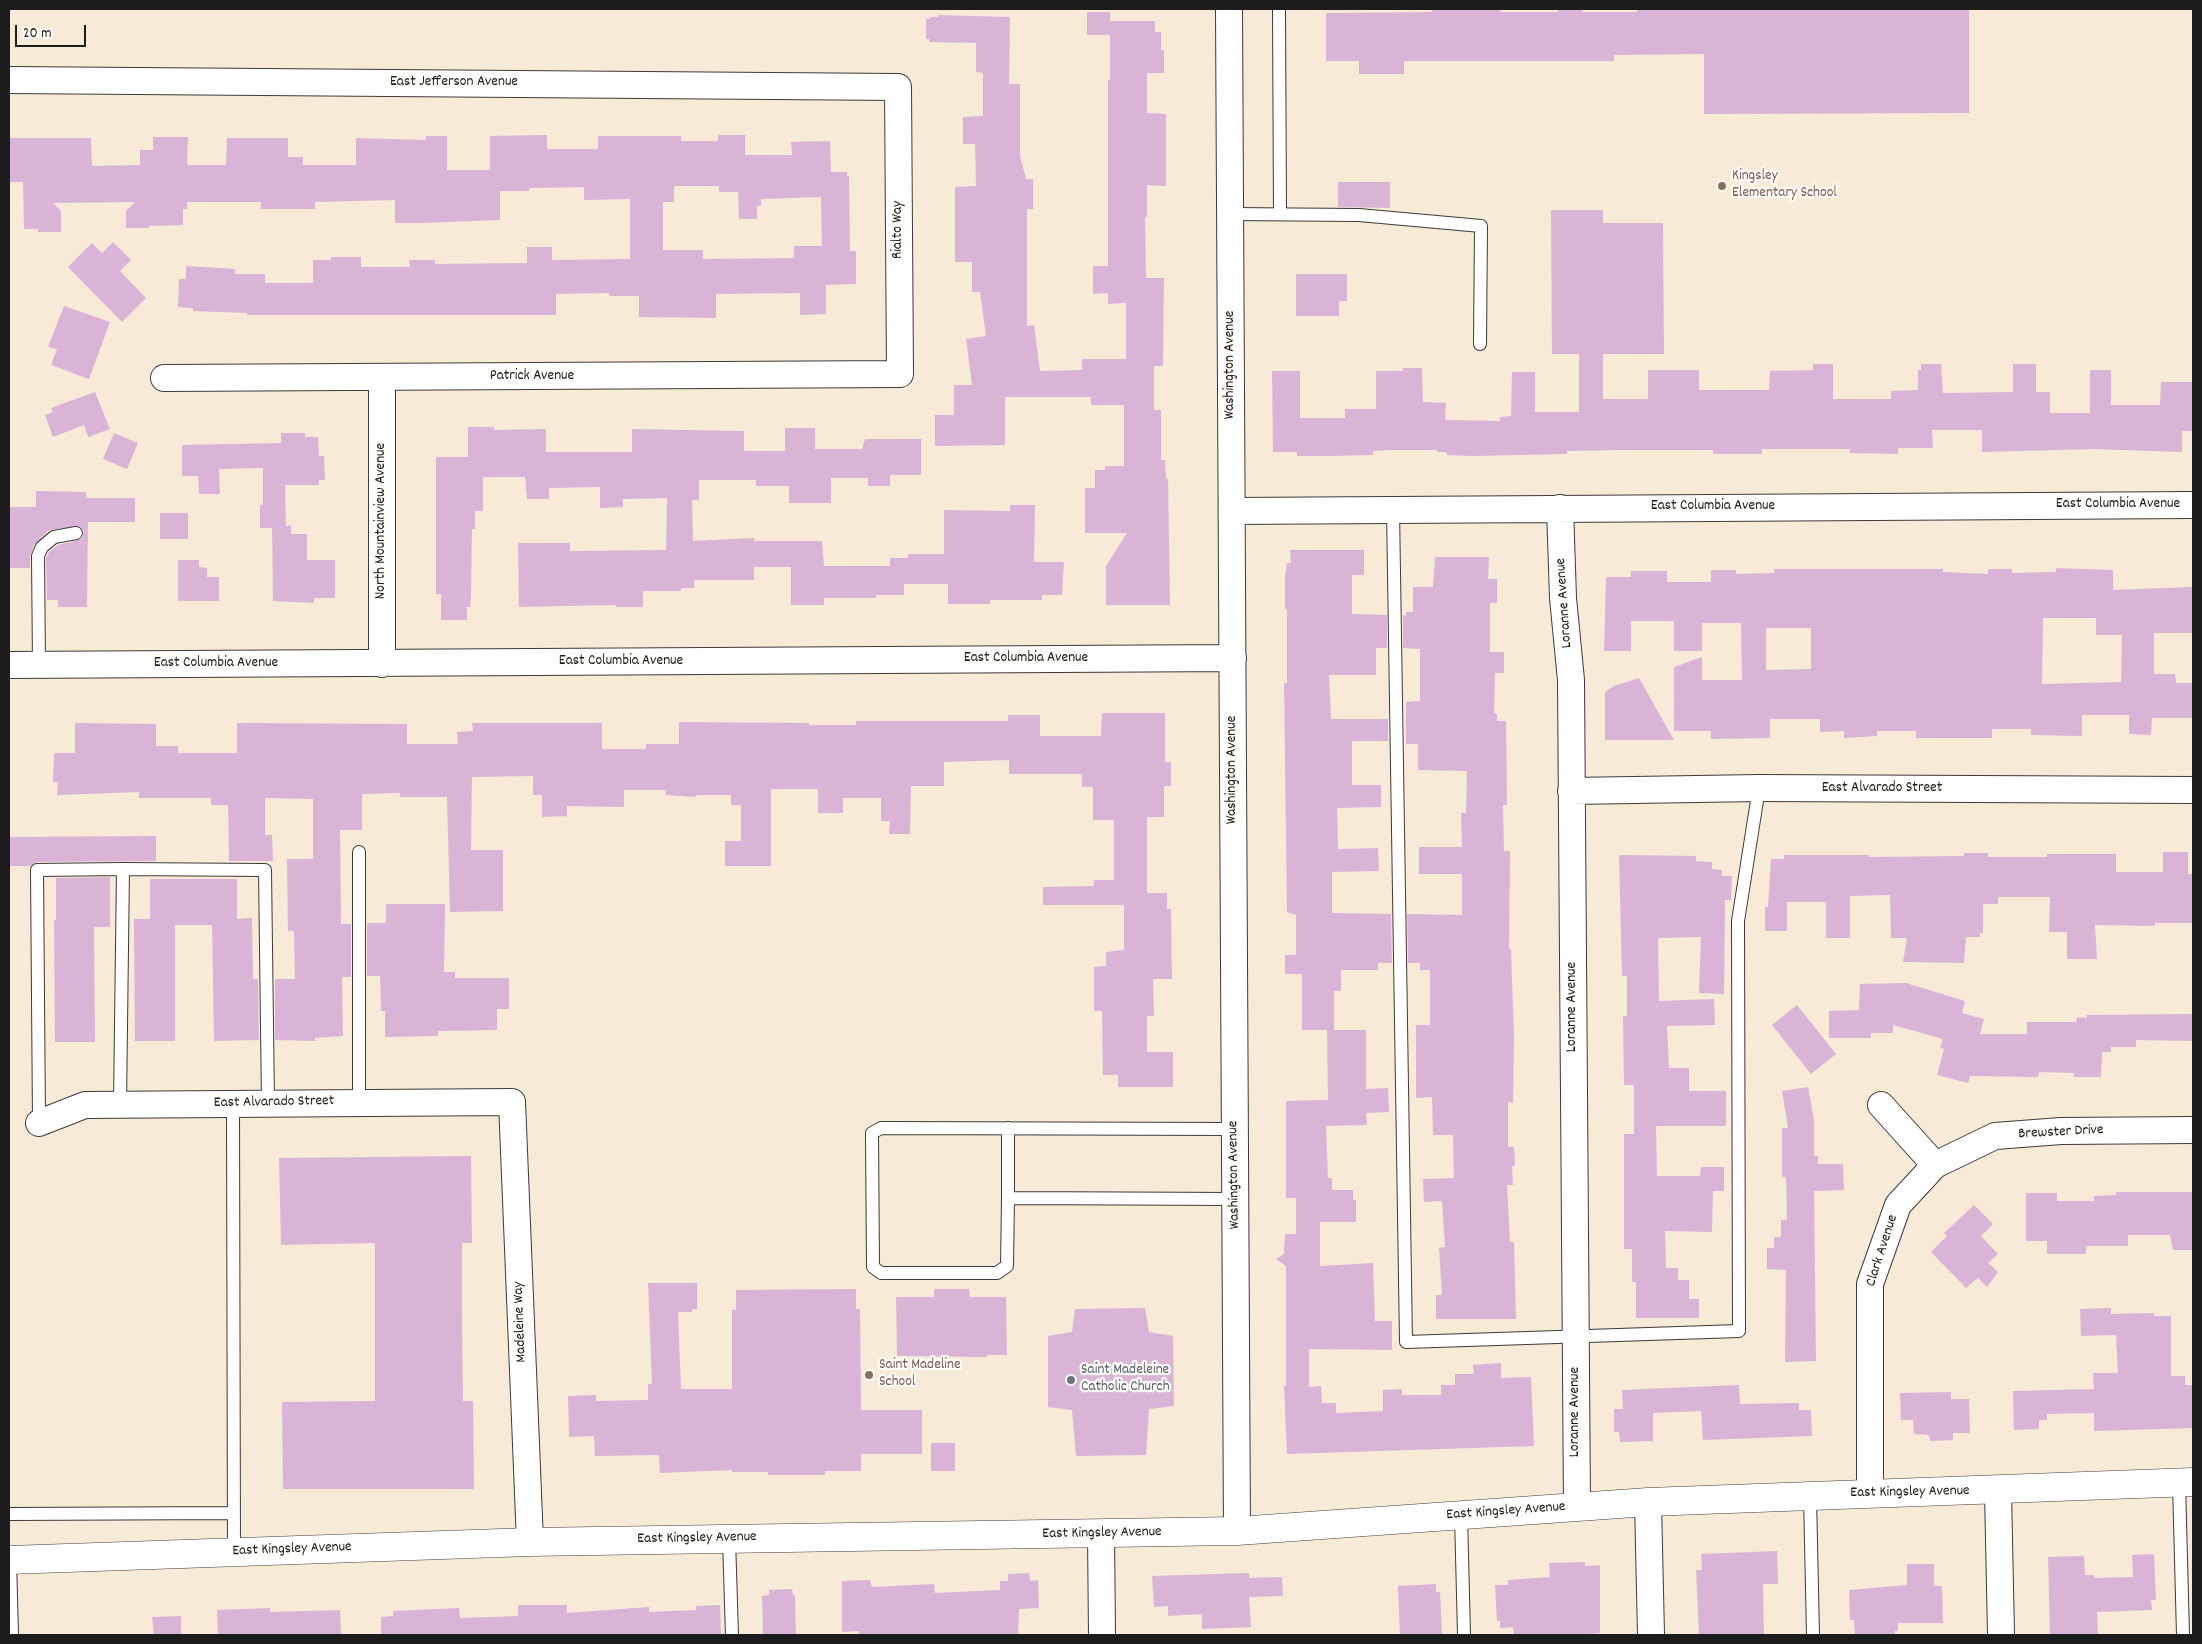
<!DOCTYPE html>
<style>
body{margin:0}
#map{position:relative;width:2202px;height:1644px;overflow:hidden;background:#f7ead7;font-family:Dekko,sans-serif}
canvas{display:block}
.frame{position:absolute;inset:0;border:10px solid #1c1c1c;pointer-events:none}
.scale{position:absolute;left:15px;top:25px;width:71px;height:22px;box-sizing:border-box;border:2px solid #1c1c1c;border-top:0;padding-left:6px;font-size:15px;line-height:18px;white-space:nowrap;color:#1c1c1c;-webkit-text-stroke:4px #fdfcf7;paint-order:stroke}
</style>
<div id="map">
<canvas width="2202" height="1644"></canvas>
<div class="frame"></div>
<div class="scale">20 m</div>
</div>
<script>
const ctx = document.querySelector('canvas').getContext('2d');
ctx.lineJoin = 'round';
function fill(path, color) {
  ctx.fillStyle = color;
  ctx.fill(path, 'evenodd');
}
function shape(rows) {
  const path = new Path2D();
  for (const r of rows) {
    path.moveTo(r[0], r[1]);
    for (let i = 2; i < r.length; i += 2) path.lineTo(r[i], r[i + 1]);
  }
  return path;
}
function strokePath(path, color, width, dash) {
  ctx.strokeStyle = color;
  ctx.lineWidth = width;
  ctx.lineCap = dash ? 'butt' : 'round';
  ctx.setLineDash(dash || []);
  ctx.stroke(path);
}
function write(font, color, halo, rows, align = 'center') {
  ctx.font = font + ' Dekko,sans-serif';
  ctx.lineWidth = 4.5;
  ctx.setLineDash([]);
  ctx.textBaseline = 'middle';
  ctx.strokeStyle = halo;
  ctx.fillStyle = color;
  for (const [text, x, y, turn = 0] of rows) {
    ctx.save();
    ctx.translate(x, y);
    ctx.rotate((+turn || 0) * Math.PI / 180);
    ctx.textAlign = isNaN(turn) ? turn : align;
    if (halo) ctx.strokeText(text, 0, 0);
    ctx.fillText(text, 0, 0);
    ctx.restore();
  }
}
fill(shape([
 [1432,9,1499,9,1501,12,1557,12,1559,9,1581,9,1583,12,1637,12,1637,9,1969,9,1969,113,1704,114,1704,54,1614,55,1614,61,1404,61,1404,74,1359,74,1359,61,1326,61,1326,13,1432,12],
 [1087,12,1110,12,1110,35,1087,35],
 [938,15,1010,17,1009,84,1020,84,1020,156,1026,179,1033,179,1033,209,1027,209,1027,326,1034,325,1040,371,1082,370,1082,359,1126,359,1126,303,1108,304,1108,293,1093,294,1093,266,1108,266,1108,80,1110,80,1110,21,1155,21,1155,32,1161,32,1161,50,1164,50,1164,73,1147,73,1147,113,1166,114,1166,186,1147,185,1147,217,1145,217,1146,278,1164,278,1163,366,1154,366,1154,410,1161,410,1161,460,1165,460,1166,479,1168,479,1170,605,1106,605,1106,566,1127,533,1085,533,1085,488,1095,488,1095,470,1105,470,1105,466,1124,466,1124,405,1091,405,1091,397,1005,397,1005,445,935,446,935,415,954,415,954,385,972,385,966,339,986,336,980,292,972,292,972,262,955,262,955,187,976,186,975,144,963,144,963,117,983,116,983,73,976,72,976,43,929,42,929,39,926,39,926,19,930,19,930,17,938,17],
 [547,135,547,149,598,149,598,136,681,136,681,141,718,141,718,135,745,135,745,155,792,155,791,142,830,141,831,172,847,172,847,176,849,176,850,251,856,251,856,284,826,285,826,314,800,315,800,293,716,294,716,318,639,317,639,296,609,296,609,293,556,294,556,315,247,315,247,313,193,311,193,308,178,307,179,279,186,279,186,266,235,269,235,274,265,274,265,283,313,283,313,260,331,260,331,257,361,257,361,267,410,267,409,260,435,260,435,264,527,263,527,247,552,247,552,260,630,259,630,199,584,200,584,187,529,188,529,191,500,191,500,220,422,223,395,223,395,200,315,202,315,209,261,209,261,202,187,202,187,209,183,209,183,225,149,226,149,228,126,228,126,211,135,202,53,203,61,211,61,232,38,232,38,229,24,229,23,182,9,182,9,138,91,138,92,166,140,165,140,150,153,150,153,137,188,137,187,165,226,165,227,138,288,138,288,157,303,157,303,165,356,165,356,138,426,140,426,136,447,136,447,170,490,170,490,136],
 [674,186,719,186,719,192,738,192,739,219,757,219,757,206,761,206,761,199,821,197,822,246,794,246,794,258,703,259,703,250,663,250,663,202,674,202],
 [1338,182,1390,182,1390,208,1338,207],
 [1551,210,1603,210,1603,223,1663,223,1664,354,1603,354,1603,399,1648,399,1648,370,1699,370,1699,390,1769,390,1770,371,1813,370,1813,364,1833,364,1833,399,1891,399,1891,391,1918,390,1918,370,1921,370,1921,364,1941,364,1943,393,2013,392,2013,364,2036,364,2036,392,2050,392,2050,413,2090,413,2090,370,2111,370,2111,405,2160,405,2161,382,2193,382,2193,431,2182,431,2182,452,2094,449,1982,452,1982,430,1932,430,1933,448,1898,448,1898,454,1850,453,1850,449,1762,449,1762,454,1713,454,1713,450,1624,450,1567,451,1567,454,1471,456,1447,455,1447,452,1437,452,1437,450,1389,450,1373,451,1373,455,1331,456,1297,456,1297,452,1273,452,1272,371,1300,371,1300,418,1345,418,1345,409,1376,409,1376,371,1403,371,1403,368,1422,368,1423,402,1446,403,1445,420,1500,421,1500,417,1511,416,1512,372,1535,372,1535,412,1579,412,1579,354,1552,354],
 [113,242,131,260,120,271,146,298,122,322,68,267,92,243,102,253],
 [1296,274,1347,274,1347,301,1339,301,1339,316,1296,316],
 [64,306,110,322,89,379,51,365,57,349,48,347],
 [95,392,110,429,88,437,84,425,53,437,45,415,53,412,51,408],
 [468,427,494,427,494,430,546,429,546,452,632,452,632,429,744,431,744,451,785,451,785,428,815,428,815,449,862,449,865,439,921,439,921,475,890,475,890,486,868,486,868,478,831,478,831,503,789,503,789,486,756,486,756,480,699,480,699,500,692,500,693,541,754,538,754,541,822,541,824,566,890,566,890,558,908,558,908,554,944,554,944,510,1010,511,1010,505,1035,505,1034,562,1064,562,1062,595,1042,595,1042,600,990,600,990,604,948,604,948,584,904,584,904,595,876,595,876,598,824,598,824,605,791,605,791,567,754,567,754,580,694,580,694,588,681,588,681,591,643,591,643,607,616,607,616,605,519,607,518,543,570,543,570,551,666,550,667,498,623,499,623,507,600,508,600,487,549,488,549,499,527,499,525,477,483,477,483,511,475,511,475,529,472,529,471,597,470,607,467,607,467,620,441,620,441,594,436,594,436,457,468,457],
 [114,433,138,443,127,469,103,459],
 [281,433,305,433,305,437,318,437,319,456,324,456,325,480,319,480,319,485,285,485,286,526,291,525,291,534,307,534,307,560,335,560,335,598,314,598,314,603,273,601,272,528,260,528,260,505,263,505,263,468,219,469,220,494,199,494,198,476,182,476,182,445,281,443],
 [36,491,86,492,86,498,135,498,135,522,88,522,87,607,58,607,58,600,47,600,46,558,49,552,58,545,82,539,84,531,79,526,49,530,35,544,30,556,30,568,9,568,9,507,36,507],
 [160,513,188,513,188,539,160,539],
 [1290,550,1364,550,1364,575,1352,575,1352,614,1387,615,1387,648,1376,648,1376,675,1329,675,1331,719,1388,719,1388,741,1352,741,1352,785,1381,785,1381,807,1337,808,1338,849,1378,848,1379,871,1332,872,1332,913,1391,914,1392,963,1378,963,1378,970,1341,970,1341,991,1334,991,1334,1030,1302,1030,1302,974,1285,974,1285,955,1296,955,1296,915,1287,912,1284,683,1287,683,1287,609,1285,609,1285,577,1287,563,1291,563],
 [1435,557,1489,557,1488,579,1497,579,1497,603,1490,603,1490,652,1504,652,1504,673,1495,673,1494,713,1497,714,1497,721,1506,721,1507,805,1503,805,1504,851,1510,851,1509,949,1511,949,1514,1040,1513,1103,1508,1102,1508,1147,1514,1147,1515,1166,1512,1166,1513,1185,1507,1185,1510,1242,1514,1242,1516,1319,1436,1319,1436,1295,1442,1295,1439,1248,1445,1247,1442,1201,1424,1202,1423,1179,1454,1178,1453,1135,1433,1135,1432,1097,1416,1098,1416,1025,1430,1025,1430,970,1420,970,1420,963,1408,963,1407,914,1462,915,1462,874,1419,874,1419,847,1462,847,1461,813,1466,813,1467,771,1418,770,1418,744,1406,744,1406,702,1420,701,1420,649,1403,648,1403,615,1406,616,1406,612,1413,612,1413,587,1433,587],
 [178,560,199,560,199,567,207,568,207,577,219,577,219,601,178,601],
 [2056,568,2113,570,2113,590,2193,587,2193,633,2154,633,2154,674,2175,674,2176,683,2193,683,2193,718,2152,718,2151,735,2129,734,2129,715,2082,715,2082,736,2031,735,2031,729,1992,729,1992,738,1916,738,1916,731,1877,731,1877,736,1844,738,1844,731,1820,732,1820,719,1770,719,1770,738,1711,739,1711,731,1674,731,1674,667,1702,657,1702,680,1742,680,1741,623,1702,623,1702,651,1674,651,1674,621,1631,621,1631,651,1604,651,1606,577,1631,577,1631,571,1667,571,1667,582,1711,582,1711,570,1736,570,1736,574,1774,573,1774,569,1943,569,1943,572,1988,574,1988,569,2012,569,2012,573,2056,572],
 [2043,618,2096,618,2096,635,2122,635,2121,682,2042,684],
 [1766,628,1811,628,1811,669,1766,670],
 [1639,678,1674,740,1605,740,1605,692,1614,686],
 [1102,713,1165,713,1165,762,1171,762,1171,786,1164,786,1164,817,1147,817,1147,893,1167,893,1167,909,1171,909,1172,979,1153,979,1154,1016,1147,1016,1147,1052,1173,1052,1173,1087,1118,1087,1118,1075,1103,1075,1102,1011,1094,1011,1094,967,1106,966,1106,952,1124,950,1124,905,1043,905,1043,887,1094,886,1094,880,1114,880,1114,820,1093,820,1093,787,1082,787,1082,774,1009,774,1009,760,944,762,944,786,911,786,910,834,889,834,890,821,881,821,881,798,843,798,843,813,818,813,818,789,771,789,771,866,725,866,725,841,741,841,741,805,731,805,731,795,697,795,695,797,666,795,666,790,624,790,624,807,567,806,567,816,542,817,542,795,533,795,533,776,472,777,471,850,503,850,503,911,450,912,447,797,400,797,400,793,362,794,362,830,340,830,341,924,351,924,351,977,342,977,343,1036,315,1038,315,1041,275,1040,275,979,295,979,294,931,288,931,287,859,313,859,313,799,265,798,265,835,272,835,273,861,229,861,228,805,211,805,211,798,139,798,139,792,57,795,58,782,53,782,54,753,75,753,75,723,156,724,156,746,178,746,178,753,237,753,237,723,407,724,407,744,458,744,457,732,473,731,472,723,602,723,602,749,646,749,646,744,679,744,679,722,809,723,809,725,856,725,856,721,1008,721,1008,715,1040,715,1040,736,1101,736],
 [156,836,156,861,37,862,30,866,9,866,9,837],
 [2163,852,2188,852,2188,874,2193,874,2193,923,2155,923,2155,926,2095,925,2097,959,2067,959,2067,932,2049,932,2050,897,1998,897,1998,904,1983,904,1983,933,1980,933,1980,937,1966,937,1964,963,1903,962,1907,938,1891,938,1890,895,1850,896,1850,938,1826,938,1826,902,1787,902,1787,931,1765,931,1765,907,1768,907,1771,859,1784,859,1784,855,1869,855,1869,857,1964,856,1964,853,1988,853,1988,857,2047,857,2047,854,2116,854,2116,872,2163,872],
 [1619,855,1696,856,1696,861,1712,862,1712,869,1722,870,1722,876,1732,876,1731,900,1725,900,1724,994,1699,993,1701,937,1658,938,1659,1001,1714,999,1715,1025,1667,1026,1669,1068,1689,1068,1689,1091,1726,1091,1726,1126,1656,1126,1657,1176,1700,1176,1701,1167,1724,1167,1724,1191,1713,1191,1712,1232,1665,1231,1666,1268,1678,1268,1678,1280,1689,1280,1689,1299,1699,1299,1699,1318,1636,1318,1636,1282,1632,1282,1632,1249,1624,1249,1624,1134,1634,1134,1634,1085,1624,1085,1623,1016,1627,1016,1627,976,1622,976],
 [110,877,110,927,94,927,95,1042,55,1042,54,920,56,920,56,878],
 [150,879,237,879,237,919,252,918,253,979,258,979,259,1040,214,1041,212,925,175,925,175,1041,135,1041,134,919,150,919],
 [386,904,445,904,444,972,455,972,455,978,509,978,509,1009,497,1009,497,1030,438,1031,438,1036,385,1037,385,1011,381,1011,380,976,367,976,367,923,386,923],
 [1906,983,1965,1001,1962,1013,1984,1019,1980,1034,2027,1034,2027,1022,2076,1022,2077,1017,2087,1018,2087,1015,2193,1014,2193,1041,2136,1040,2136,1047,2111,1047,2111,1052,2102,1052,2101,1077,2074,1077,2074,1073,2039,1072,2038,1077,1970,1076,1968,1083,1937,1075,1944,1049,1940,1048,1943,1039,1893,1025,1893,1033,1871,1033,1871,1038,1829,1038,1829,1011,1859,1010,1860,984],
 [1797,1005,1836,1054,1811,1074,1772,1025],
 [1327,1030,1366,1030,1366,1089,1388,1088,1389,1112,1366,1113,1367,1125,1326,1126,1328,1178,1332,1178,1332,1190,1353,1190,1353,1200,1356,1200,1356,1222,1320,1222,1320,1266,1373,1263,1375,1321,1392,1321,1392,1350,1309,1349,1309,1387,1321,1386,1322,1403,1336,1403,1336,1413,1383,1411,1383,1390,1402,1389,1402,1395,1441,1395,1441,1385,1455,1385,1455,1374,1474,1374,1473,1365,1501,1363,1501,1378,1531,1377,1534,1446,1287,1454,1284,1386,1286,1386,1286,1266,1276,1259,1284,1254,1285,1234,1296,1234,1296,1198,1286,1198,1286,1101,1328,1100],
 [1808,1087,1814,1120,1814,1156,1818,1156,1818,1164,1843,1164,1844,1190,1814,1191,1816,1361,1785,1362,1786,1270,1767,1269,1767,1248,1774,1248,1774,1237,1781,1237,1781,1220,1787,1220,1786,1177,1782,1177,1782,1128,1788,1128,1782,1091],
 [471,1156,472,1243,462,1243,462,1315,463,1401,473,1401,474,1489,283,1489,282,1402,375,1401,375,1243,281,1245,279,1158],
 [2116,1192,2193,1192,2193,1250,2173,1250,2170,1235,2128,1235,2128,1246,2086,1246,2086,1254,2047,1254,2047,1241,2026,1241,2026,1193,2057,1193,2057,1201,2094,1201,2094,1196,2116,1195],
 [1974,1205,1993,1224,1981,1236,1998,1254,1988,1263,1998,1272,1987,1287,1978,1278,1966,1288,1931,1252,1947,1236,1944,1233],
 [648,1283,697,1283,697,1309,692,1309,692,1312,678,1312,681,1389,732,1389,732,1310,736,1310,736,1290,856,1289,856,1309,860,1309,861,1410,922,1410,922,1454,861,1454,861,1471,825,1471,825,1475,768,1475,768,1472,732,1472,732,1470,660,1473,659,1455,595,1456,594,1436,569,1437,568,1396,596,1395,596,1401,648,1400,648,1384,652,1384],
 [934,1289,969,1289,970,1297,1006,1297,1007,1355,987,1355,987,1357,897,1356,896,1297,934,1297],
 [1145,1308,1149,1332,1173,1336,1174,1406,1149,1409,1146,1455,1076,1456,1072,1410,1048,1407,1048,1336,1072,1332,1075,1309],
 [2111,1308,2111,1314,2154,1313,2154,1316,2171,1316,2171,1376,2185,1376,2185,1385,2193,1385,2193,1428,2094,1431,2094,1413,2047,1414,2047,1420,2039,1420,2039,1429,2014,1430,2013,1391,2094,1389,2093,1373,2118,1373,2116,1335,2081,1336,2080,1309],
 [1739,1385,1740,1404,1799,1403,1799,1410,1811,1410,1812,1436,1703,1440,1701,1411,1653,1413,1653,1441,1620,1442,1619,1432,1614,1432,1614,1409,1623,1409,1622,1390],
 [1951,1392,1951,1399,1969,1399,1970,1433,1953,1433,1953,1440,1930,1441,1929,1435,1914,1434,1913,1420,1901,1420,1900,1393],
 [931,1443,955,1443,955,1471,931,1471],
 [1777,1551,1778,1584,1763,1584,1764,1634,1699,1635,1696,1570,1702,1570,1701,1554],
 [2154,1554,2156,1600,2151,1600,2152,1610,2097,1612,2098,1635,2050,1635,2048,1557,2084,1556,2085,1575,2094,1575,2094,1578,2133,1577,2132,1555],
 [1585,1562,1585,1566,1600,1565,1600,1633,1578,1635,1514,1635,1513,1627,1500,1628,1500,1621,1497,1621,1495,1585,1508,1585,1508,1580,1550,1577,1549,1563],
 [1907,1564,1934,1564,1934,1586,1942,1586,1943,1623,1898,1623,1898,1631,1895,1631,1895,1635,1855,1635,1854,1620,1850,1620,1849,1590,1907,1585],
 [1029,1573,1030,1581,1038,1580,1039,1608,1019,1609,1018,1635,859,1635,859,1631,842,1632,842,1581,870,1580,872,1587,934,1584,935,1593,1000,1590,1000,1581,1008,1581,1008,1574],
 [1249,1573,1249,1578,1282,1577,1283,1596,1249,1597,1251,1627,1202,1629,1202,1614,1168,1616,1168,1606,1154,1607,1152,1576],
 [1436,1584,1436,1592,1440,1592,1442,1635,1400,1635,1398,1586],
 [792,1589,793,1595,795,1595,796,1635,763,1635,762,1596,769,1595,769,1590],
 [518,1605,567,1605,567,1613,649,1607,649,1612,696,1610,696,1606,720,1605,721,1635,381,1635,381,1617,393,1616,393,1611,459,1608,460,1618,518,1616],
 [270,1608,270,1612,340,1610,341,1635,218,1635,217,1610],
 [181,1616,181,1635,154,1635,152,1617]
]), '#dab4d6');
const lane = shape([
 [1279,9,1280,214],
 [1230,214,1359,215,1481,226,1480,344],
 [1393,509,1406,1342,1739,1331,1738,921,1759,788],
 [39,665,38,556,42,547,54,537,76,533],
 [359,852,359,1102],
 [233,1103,234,1552],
 [120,1104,123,869,265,870,268,1103],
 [39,1123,37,870,123,869],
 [1008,1128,1008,1198],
 [1235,1129,881,1128,872,1133,873,1267,881,1273,997,1273,1007,1266,1008,1198,1236,1199],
 [2179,1483,2183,1635],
 [1810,1496,1813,1635],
 [9,1514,234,1513],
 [1461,1515,1464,1635],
 [729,1539,732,1635],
 [10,1560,12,1635]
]);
const street = shape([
 [1229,9,1237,1531],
 [9,80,898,87,900,374,164,378],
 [382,378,382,664],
 [1560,508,1563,598,1571,680,1577,1507],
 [1233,511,2193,505],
 [9,665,1233,658],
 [1571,791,1759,788,2193,790],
 [39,1123,85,1105,512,1102,530,1542],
 [1935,1165,1995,1136,2061,1131,2193,1130],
 [1998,1491,2001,1635],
 [1870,1493,1870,1284,1898,1205,1935,1165,1881,1105],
 [1648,1502,1651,1635],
 [1101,1534,1102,1635]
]);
const secondary = shape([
 [9,1560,530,1542,1237,1531,1648,1502,2193,1482]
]);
strokePath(lane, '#3d3b38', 14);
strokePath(street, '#3d3b38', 28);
strokePath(secondary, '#3d3b38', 29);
strokePath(lane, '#fff', 12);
strokePath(street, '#fff', 26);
strokePath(secondary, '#fff', 28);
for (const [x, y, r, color] of [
 [1722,186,5,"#8d6e63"],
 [869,1375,5,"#8d6e63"],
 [1071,1380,5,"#6b7280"]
]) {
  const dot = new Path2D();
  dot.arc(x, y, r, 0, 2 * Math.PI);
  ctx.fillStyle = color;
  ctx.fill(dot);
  strokePath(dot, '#fdfcf7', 2);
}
write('15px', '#1c1c1c', '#fdfcf7', [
 ["East Jefferson Avenue",454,83],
 ["Rialto Way",899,230,-90],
 ["Washington Avenue",1231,365,-90],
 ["Patrick Avenue",532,377],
 ["East Columbia Avenue",2118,505],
 ["East Columbia Avenue",1713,507],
 ["North Mountainview Avenue",382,521,-90],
 ["Loranne Avenue",1565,603,-94],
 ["East Columbia Avenue",1026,659],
 ["East Columbia Avenue",621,662],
 ["East Columbia Avenue",216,664],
 ["Washington Avenue",1233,770,-90],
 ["East Alvarado Street",1882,789],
 ["Loranne Avenue",1573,1007,-90],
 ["East Alvarado Street",274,1103,-1],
 ["Brewster Drive",2061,1133,-3],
 ["Washington Avenue",1235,1175,-91],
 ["Clark Avenue",1883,1251,-72],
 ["Madeleine Way",521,1322,-92],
 ["Loranne Avenue",1576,1412,-90],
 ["East Kingsley Avenue",1910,1493,-1],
 ["East Kingsley Avenue",1506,1512,-4],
 ["East Kingsley Avenue",1102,1534,-1],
 ["East Kingsley Avenue",697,1539,-1],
 ["East Kingsley Avenue",292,1550,-2]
]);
write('15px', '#785e54', '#fdfcf7', [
 ["Kingsley",1732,177],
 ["Elementary School",1732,194],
 ["Saint Madeline",879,1366],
 ["School",879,1383]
], 'left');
write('15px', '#5b616d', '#fdfcf7', [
 ["Saint Madeleine",1081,1371],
 ["Catholic Church",1081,1388]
], 'left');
</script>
